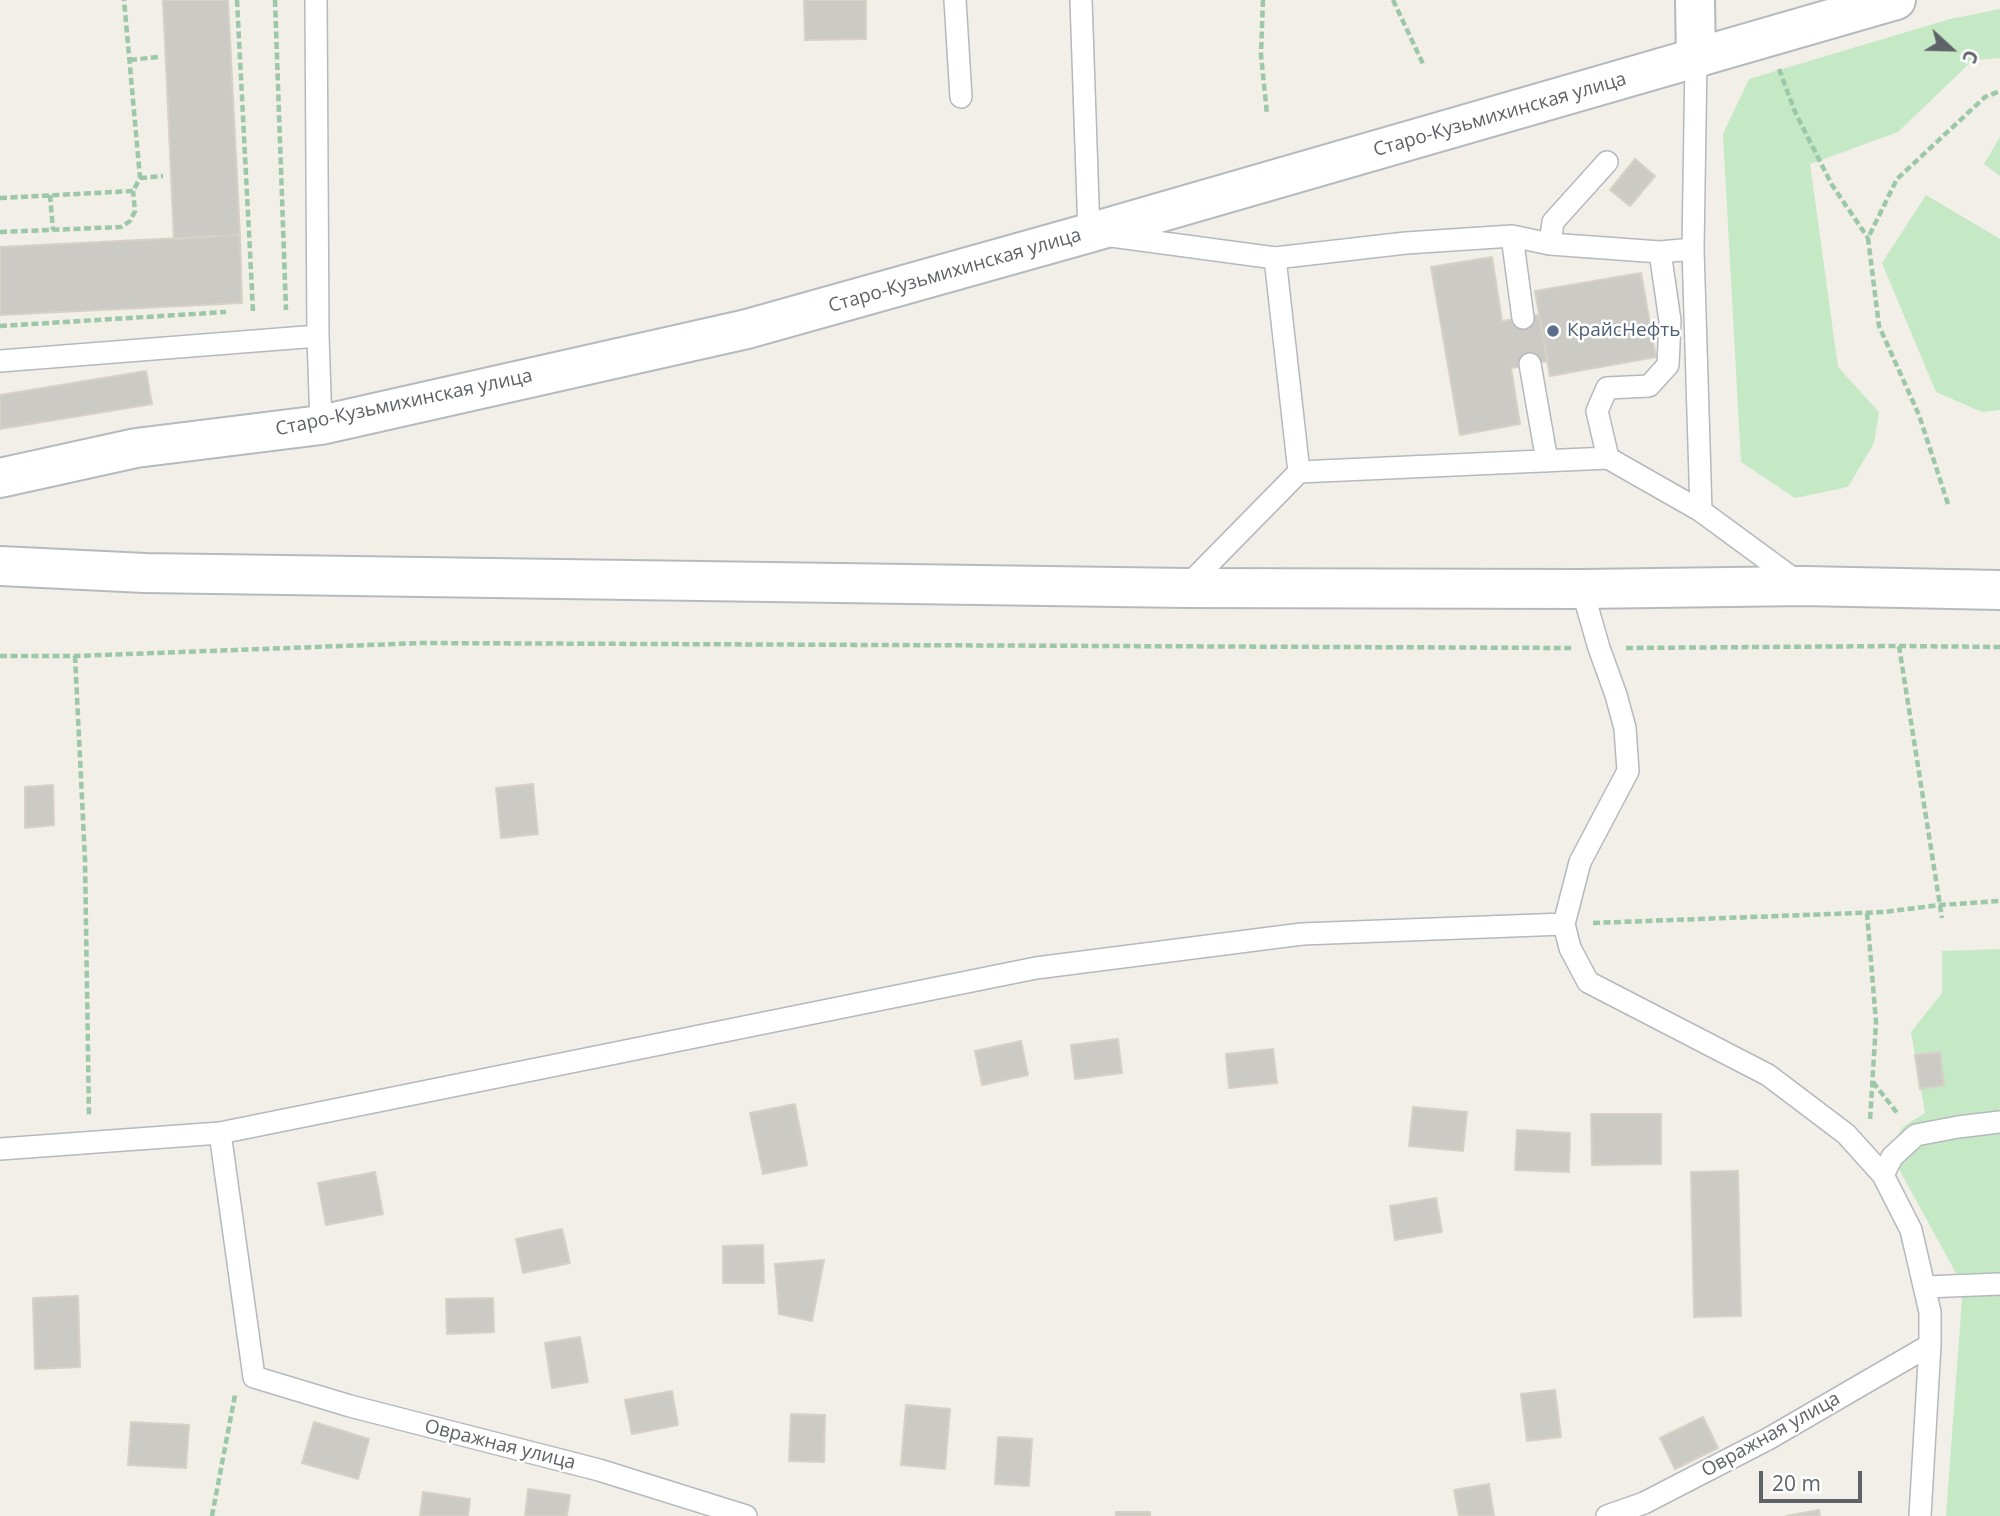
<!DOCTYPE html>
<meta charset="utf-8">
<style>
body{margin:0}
#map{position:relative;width:2000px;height:1516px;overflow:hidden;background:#f1efe8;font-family:"Open Sans",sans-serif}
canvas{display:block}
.north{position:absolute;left:1916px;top:14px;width:70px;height:70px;-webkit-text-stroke:5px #fff;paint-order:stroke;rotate:112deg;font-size:19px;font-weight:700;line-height:28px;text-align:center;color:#5f6368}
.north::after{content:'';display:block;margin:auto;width:24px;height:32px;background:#5f6368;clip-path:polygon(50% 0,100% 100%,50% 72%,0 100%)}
.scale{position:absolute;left:1759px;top:1471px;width:103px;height:32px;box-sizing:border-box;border:4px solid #5f6368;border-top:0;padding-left:9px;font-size:21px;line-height:24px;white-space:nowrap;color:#5f6368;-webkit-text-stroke:5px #fff;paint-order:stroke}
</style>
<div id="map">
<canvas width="2000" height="1516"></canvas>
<div class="north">С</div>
<div class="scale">20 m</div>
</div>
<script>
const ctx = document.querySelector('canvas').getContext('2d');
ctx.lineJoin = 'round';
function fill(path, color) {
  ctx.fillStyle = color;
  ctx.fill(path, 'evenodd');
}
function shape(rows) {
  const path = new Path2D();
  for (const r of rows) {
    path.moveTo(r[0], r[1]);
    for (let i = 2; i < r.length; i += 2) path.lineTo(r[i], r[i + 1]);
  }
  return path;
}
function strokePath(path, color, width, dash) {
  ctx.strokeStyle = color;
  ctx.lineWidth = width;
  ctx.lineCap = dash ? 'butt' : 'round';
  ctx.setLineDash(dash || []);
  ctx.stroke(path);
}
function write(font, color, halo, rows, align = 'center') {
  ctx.font = font + ' "Open Sans",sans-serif';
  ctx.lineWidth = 5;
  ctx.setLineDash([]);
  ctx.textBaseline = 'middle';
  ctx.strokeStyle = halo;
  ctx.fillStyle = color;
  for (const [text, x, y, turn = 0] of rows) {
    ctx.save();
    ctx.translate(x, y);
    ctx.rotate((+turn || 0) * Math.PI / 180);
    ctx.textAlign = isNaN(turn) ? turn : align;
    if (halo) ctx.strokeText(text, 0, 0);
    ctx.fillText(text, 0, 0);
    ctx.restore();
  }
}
fill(shape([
 [2000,9,2000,58,1973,60,1898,132,1810,164,1838,367,1879,412,1874,443,1848,487,1795,498,1741,462,1723,134,1749,79,1950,19],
 [2000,137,2000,176,1984,164],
 [1926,195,2000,239,2000,410,1982,412,1936,392,1882,263],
 [2000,949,2000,1516,1946,1516,1963,1286,1888,1149,1904,1126,1925,1113,1911,1032,1942,993,1942,951]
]), '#c5e8c5');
const building = shape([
 [163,0,228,0,240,235,174,239,163,0],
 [804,0,866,0,866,39,805,40,804,0],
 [1635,159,1655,176,1630,206,1610,190,1635,159],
 [240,235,242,303,0,315,0,247,240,235],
 [1492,257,1502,321,1539,315,1548,361,1511,368,1520,424,1460,435,1431,267,1492,257],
 [1641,273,1656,357,1550,376,1535,291,1641,273],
 [146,371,152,404,0,429,0,395,146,371],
 [533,784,538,834,501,838,496,788,533,784],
 [53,785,54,825,25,828,25,787,53,785],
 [1118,1039,1122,1073,1075,1079,1071,1045,1118,1039],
 [1021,1041,1028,1075,982,1085,975,1051,1021,1041],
 [1273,1049,1277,1083,1229,1088,1226,1054,1273,1049],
 [1940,1052,1944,1085,1920,1089,1915,1055,1940,1052],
 [795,1104,807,1165,763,1174,750,1113,795,1104],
 [1413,1107,1467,1112,1463,1151,1409,1146,1413,1107],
 [1591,1114,1661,1114,1661,1164,1592,1165,1591,1114],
 [1517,1130,1570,1133,1569,1172,1515,1170,1517,1130],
 [1738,1171,1741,1316,1694,1317,1691,1172,1738,1171],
 [375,1172,383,1214,326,1225,318,1183,375,1172],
 [1436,1198,1442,1232,1395,1240,1390,1206,1436,1198],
 [562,1229,570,1263,523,1273,516,1239,562,1229],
 [763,1245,764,1283,723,1283,723,1246,763,1245],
 [824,1260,812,1321,779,1314,775,1264,824,1260],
 [78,1296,80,1367,35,1369,33,1298,78,1296],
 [493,1298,494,1332,447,1334,446,1299,493,1298],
 [580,1337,588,1382,552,1388,545,1343,580,1337],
 [1555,1390,1561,1437,1527,1441,1521,1394,1555,1390],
 [672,1391,678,1425,632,1434,625,1400,672,1391],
 [906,1405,950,1409,945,1469,901,1465,906,1405],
 [791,1414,825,1415,824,1462,789,1461,791,1414],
 [1703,1417,1718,1448,1675,1469,1660,1438,1703,1417],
 [131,1422,189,1425,186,1468,128,1465,131,1422],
 [314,1422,369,1439,358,1479,302,1463,314,1422],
 [998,1437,1032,1439,1029,1486,995,1484,998,1437],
 [1489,1484,1494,1516,1459,1516,1454,1490,1489,1484],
 [528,1489,570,1495,567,1516,525,1516,528,1489],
 [423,1492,470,1499,468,1516,420,1516,423,1492],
 [1819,1510,1820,1516,1786,1516,1819,1510],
 [1116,1512,1150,1512,1150,1516,1116,1516,1116,1512]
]);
fill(building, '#cccac5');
strokePath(building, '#d6d1c6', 2);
const lane = shape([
 [316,0,318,336,321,425],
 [955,0,961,97],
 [1081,0,1089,233,1275,258],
 [1696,59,1693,249,1701,511],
 [1512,236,1523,318],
 [1550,244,1553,222,1607,162],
 [0,361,318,336],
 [1530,364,1547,461],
 [1608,458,1597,411,1607,388,1649,386,1668,365,1670,321,1660,252],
 [1299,472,1275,258,1406,243,1512,236,1550,244,1660,252,1693,249],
 [1186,587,1299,472,1608,458,1701,511,1799,583],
 [1582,589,1599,648,1616,695,1625,728,1628,771,1580,862,1564,924,1570,948,1588,982,1768,1075,1846,1134,1883,1175,1911,1230,1930,1312,1930,1345,1920,1516],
 [220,1133,254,1377,350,1406,599,1470,746,1516],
 [0,1149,220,1133,1036,968,1302,934,1564,924],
 [1883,1175,1892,1157,1916,1135,1958,1127,2000,1122],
 [1925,1287,2000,1284],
 [1607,1516,1644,1503,1768,1439,1930,1345]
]);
const street = shape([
 [1695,0,1696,59]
]);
const secondary = shape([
 [0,478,136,448,321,425,747,329,1089,233,1896,0],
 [0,566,145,573,1186,588,1582,589,1803,586,2000,590]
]);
strokePath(lane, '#b5b8bc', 24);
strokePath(street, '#b5b8bc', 42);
strokePath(secondary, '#b6babf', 42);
strokePath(shape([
 [237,0,253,311],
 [275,0,286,310],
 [1263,0,1261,55,1267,114],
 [1393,0,1424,66],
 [130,60,158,57],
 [1779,69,1795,112,1832,185,1868,238],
 [140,178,163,176],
 [50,195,53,230],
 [0,198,133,191,140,178,124,0],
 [0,232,121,227,130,221,135,211,133,191],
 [0,326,226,312],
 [1948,504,1919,415,1879,326,1868,238,1897,179,1985,97,2000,91],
 [1899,646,1942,918],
 [1626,648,1899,646,2000,647],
 [0,656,75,656,422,643,1572,648],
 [75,656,85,860,89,1117],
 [1867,913,1876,1022,1870,1121],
 [1593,923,1884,912,1940,905,2000,901],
 [1873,1082,1898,1114],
 [212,1516,235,1395]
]), '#9cc7a9', 4.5, [7, 3.5]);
strokePath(lane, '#fff', 21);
strokePath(street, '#fff', 38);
strokePath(secondary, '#fff', 38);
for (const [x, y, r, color] of [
 [1553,331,7,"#5c6f8a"]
]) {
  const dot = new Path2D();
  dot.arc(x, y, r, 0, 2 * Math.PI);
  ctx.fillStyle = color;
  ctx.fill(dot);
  strokePath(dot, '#fff', 2.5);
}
write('19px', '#5f6368', '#fff', [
 ["Старо-Кузьмихинская улица",1500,115,-16],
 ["Старо-Кузьмихинская улица",955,271,-16],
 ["Старо-Кузьмихинская улица",404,403,-12],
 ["Овражная улица",1771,1435,-29],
 ["Овражная улица",500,1445,14]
]);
write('19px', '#4e5e75', '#fff', [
 ["КрайсНефть",1567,331]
], 'left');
</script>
